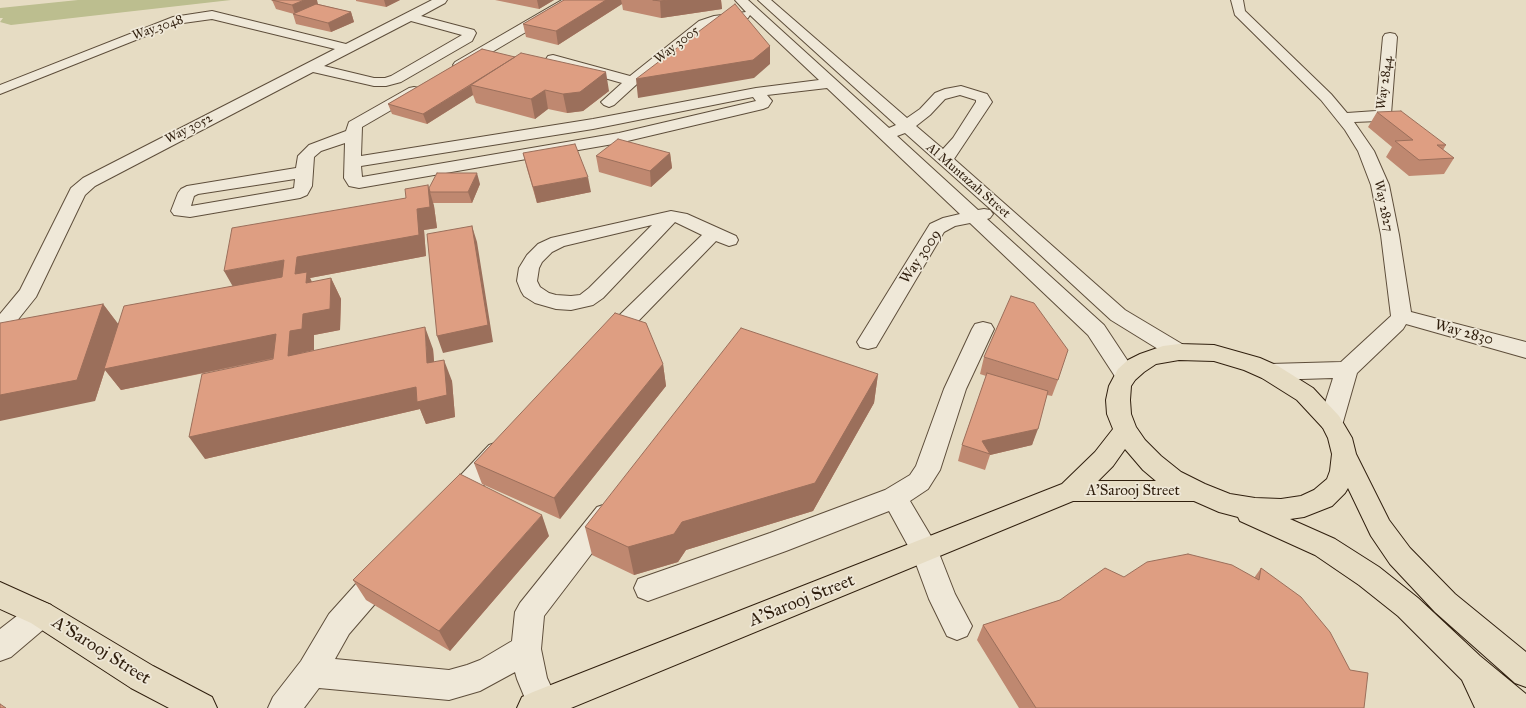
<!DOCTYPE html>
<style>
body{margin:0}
canvas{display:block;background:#e6dcc3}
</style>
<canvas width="1526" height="708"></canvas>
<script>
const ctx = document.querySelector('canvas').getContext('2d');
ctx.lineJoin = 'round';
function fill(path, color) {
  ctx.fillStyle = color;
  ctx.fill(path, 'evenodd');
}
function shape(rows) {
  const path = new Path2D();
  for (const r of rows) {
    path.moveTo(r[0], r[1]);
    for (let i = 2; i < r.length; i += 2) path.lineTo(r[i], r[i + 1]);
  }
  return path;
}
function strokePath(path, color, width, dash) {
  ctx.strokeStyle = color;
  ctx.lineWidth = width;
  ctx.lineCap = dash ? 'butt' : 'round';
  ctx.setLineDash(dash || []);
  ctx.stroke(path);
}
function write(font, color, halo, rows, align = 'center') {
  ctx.font = font + ' "IM FELL Great Primer",serif';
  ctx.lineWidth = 3.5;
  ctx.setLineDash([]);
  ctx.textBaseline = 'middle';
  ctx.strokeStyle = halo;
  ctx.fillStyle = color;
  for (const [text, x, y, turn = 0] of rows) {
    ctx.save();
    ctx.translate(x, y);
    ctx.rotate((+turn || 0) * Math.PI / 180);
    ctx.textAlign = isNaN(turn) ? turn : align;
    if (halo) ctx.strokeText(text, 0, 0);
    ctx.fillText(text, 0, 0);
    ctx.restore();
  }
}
fill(shape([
 [78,0,231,0,11,25,0,22,3,18,0,18,0,8]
]), '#bcbe8f');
const minor = shape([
 [432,0,447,0,445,3,421,16,474,30,476,33,472,41,401,82,386,86,374,86,313,72,95,186,85,195,36,297,12,327,0,331,0,314,20,290,71,188,83,178,335,49,212,19,176,24,0,94,0,85,173,17,212,11,346,44,432,0],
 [411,21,462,35,391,76,385,78,374,78,324,66,411,21],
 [562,0,577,0,575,3,465,68,460,69,455,68,453,65,455,62,562,0],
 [735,0,748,0,889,128,896,125,758,0,771,0,907,118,920,109,935,93,945,89,961,86,987,94,992,102,954,159,1125,310,1187,347,1190,352,1187,357,1179,360,1171,357,1111,320,996,214,905,133,897,136,978,210,984,209,990,210,993,214,990,218,987,219,1104,325,1137,375,1134,381,1126,383,1118,381,1088,335,970,223,955,226,944,232,876,347,868,349,860,347,857,342,930,224,943,218,960,214,827,88,767,95,772,101,768,107,763,109,619,143,359,188,349,186,344,178,345,143,321,151,314,157,312,186,307,195,300,198,190,217,174,215,171,211,178,193,181,189,187,186,296,168,298,156,309,145,346,131,349,122,409,88,414,87,419,88,421,91,419,94,362,127,361,156,593,119,756,88,819,80,750,15,748,18,717,23,709,27,637,84,614,105,609,107,604,105,601,102,622,83,548,62,546,59,548,56,553,55,630,76,699,21,714,16,746,12,735,0],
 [960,95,976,100,976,102,953,138,943,149,916,126,930,115,945,99,960,95],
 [753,97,756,101,619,133,362,177,361,166,593,129,753,97],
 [295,179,294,188,290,189,191,206,194,196,198,194,295,179],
 [1231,0,1243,0,1245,11,1331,94,1347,113,1376,111,1383,37,1385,34,1390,33,1395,34,1397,37,1391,114,1388,117,1378,121,1354,122,1374,151,1389,185,1399,235,1411,312,1526,342,1526,358,1406,324,1403,329,1357,373,1343,422,1339,428,1331,431,1323,428,1319,422,1333,378,1270,380,1262,378,1259,372,1262,366,1270,364,1341,362,1391,316,1381,235,1371,185,1358,151,1345,130,1321,100,1235,15,1231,0],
 [671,211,687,214,736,236,738,240,736,244,729,246,716,241,616,344,608,346,600,344,597,339,600,334,702,235,675,222,603,298,593,305,571,310,556,309,535,303,524,296,521,291,517,281,519,268,527,255,538,244,551,238,671,211],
 [652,225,589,288,580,295,571,296,556,295,549,293,540,287,537,281,539,268,542,262,552,252,564,246,652,225],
 [983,322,991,324,994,329,966,389,940,470,928,489,910,501,935,543,955,594,972,626,967,636,957,640,947,636,929,599,912,553,889,511,786,551,648,601,638,597,634,588,638,579,770,533,885,490,910,475,916,466,944,389,972,329,975,324,983,322],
 [498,442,507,445,510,452,507,459,461,510,452,513,443,510,439,502,443,494,489,445,498,442],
 [606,504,615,507,619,515,615,523,544,616,541,649,547,678,559,704,557,708,529,708,517,679,515,672,480,691,449,700,319,688,304,708,268,708,273,697,301,661,329,614,373,565,383,562,393,565,397,574,393,583,349,634,335,659,449,670,467,665,480,660,512,641,515,612,520,603,597,507,606,504],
 [41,601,51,605,56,614,51,623,11,657,0,661,0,629,31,605,41,601]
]);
const major = shape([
 [1179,344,1214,345,1260,358,1278,366,1313,388,1339,416,1352,438,1356,454,1389,520,1410,548,1455,594,1526,652,1526,687,1515,683,1435,612,1390,564,1371,536,1348,488,1345,493,1332,506,1304,517,1290,519,1335,539,1379,567,1418,598,1480,656,1526,694,1526,708,1475,708,1462,680,1398,616,1359,585,1315,555,1240,521,1238,517,1219,512,1194,501,1073,501,571,708,517,708,522,697,533,692,1062,484,1095,452,1113,429,1107,414,1106,400,1109,386,1118,369,1128,360,1140,354,1163,346,1179,344],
 [1179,360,1214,361,1244,370,1262,378,1297,400,1323,428,1328,438,1332,454,1330,471,1327,479,1314,490,1301,496,1281,499,1255,498,1230,494,1205,484,1181,472,1161,456,1145,440,1136,427,1131,414,1130,400,1131,386,1135,380,1144,372,1156,364,1179,360],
 [1125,449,1143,470,1156,481,1098,481,1113,466,1125,449],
 [0,582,51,605,153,666,212,697,217,708,169,708,131,688,31,623,0,609,0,582]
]);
strokePath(minor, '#5e4e3b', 2);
strokePath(major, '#301f0e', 2);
fill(minor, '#efe8d8');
fill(major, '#e6dcc3');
fill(shape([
 [272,0,318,4,351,12,354,22,331,32,296,24,293,14,294,14,276,9],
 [356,0,400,0,386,7,356,1],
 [495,0,554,0,539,9],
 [564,0,721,0,722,9,661,18,623,10,622,4,558,45,526,37,523,24],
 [482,49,609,91,583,111,567,113,548,109,535,119,476,103,473,95,427,124,392,114,388,104],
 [1377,112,1446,145,1443,150,1454,158,1444,174,1409,176,1386,157,1392,147,1368,127],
 [523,153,591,192,537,203,527,169],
 [670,153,672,168,651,187,599,172,596,156],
 [480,184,472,203,433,203,434,206,437,228,424,230,426,256,310,278,312,282,331,278,341,299,340,330,314,335,314,350,301,353,433,349,434,362,452,381,455,417,426,424,420,409,205,459,273,359,121,390,105,370,95,401,103,304,118,324,232,286,406,198,429,188],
 [984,357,1058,380,1052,396,1047,395,1032,445,990,455,985,470,958,461,962,445,986,376,980,374],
 [663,364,666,386,560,519,482,484,474,463],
 [878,374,874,403,813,511,686,550,678,562,634,575,592,555,585,527],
 [549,536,450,651,366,600,353,580],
 [1261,568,1364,708,1019,708,977,640,983,625,1060,600,1124,577,1254,578]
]), '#bf8870');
fill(shape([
 [304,0,317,0,318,4,295,14,292,5],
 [384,0,400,0,386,7],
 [537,0,554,0,539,9],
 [606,0,621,0,622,4,558,45,556,31],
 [668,0,721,0,722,9,661,18,660,1],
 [351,12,354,22,331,32,328,23],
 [770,46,770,64,754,78,638,98,636,79],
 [606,72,609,91,583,111,567,113,563,94],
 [471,85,473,95,427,124,423,114],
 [545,90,548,109,535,119,531,99],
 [670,153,672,168,651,187,650,171],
 [477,173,480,184,472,203,468,192],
 [588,177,591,192,537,203,533,187],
 [428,185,434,206,437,228,424,230,426,256,310,278,317,293,295,274,297,257,417,209],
 [472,226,477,242,493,342,443,353,437,336],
 [284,260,295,281,236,292,224,271],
 [331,278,341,299,340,330,314,335,314,350,301,353,299,377,288,355,121,390,105,370,95,401,0,421,0,395,103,304,119,325,276,334,290,331],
 [425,327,433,349,436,385,427,363],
 [444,360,452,381,455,417,426,424,420,409,205,459,189,437],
 [663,364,666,386,560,519,554,498],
 [878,374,874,403,813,511,686,550,678,562,634,575,628,547,682,522],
 [1038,429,1032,445,990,455,990,454,982,441],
 [542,515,549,536,450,651,439,631]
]), '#9b6f5b');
const building = shape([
 [272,0,304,0,292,5,272,0],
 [564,0,606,0,556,31,523,24,564,0],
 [653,0,668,0,660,1,653,0],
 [316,4,351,12,328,23,293,14,316,4],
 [735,4,770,46,753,60,636,79,735,4],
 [482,49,515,57,423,114,388,104,482,49],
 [521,53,606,72,580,92,563,94,545,90,531,99,471,85,521,53],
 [1401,111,1446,145,1437,145,1454,158,1419,160,1395,141,1413,140,1377,112,1401,111],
 [618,139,670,153,650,171,596,156,618,139],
 [575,144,588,177,533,187,523,153,575,144],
 [437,173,477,173,468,192,430,192,429,188,437,173],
 [428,185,430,207,417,209,419,235,297,257,295,274,307,272,306,283,331,278,330,309,303,314,302,329,290,331,288,356,425,327,427,363,444,360,447,395,417,402,416,387,189,437,202,374,273,359,276,334,104,369,124,306,282,277,284,260,224,271,232,228,406,198,405,189,428,185],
 [472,226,488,325,437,336,427,234,472,226],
 [1011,296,1034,303,1068,350,1058,380,984,357,1011,296],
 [103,304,77,380,0,395,0,323,103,304],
 [615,313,646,323,663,364,554,498,474,463,615,313],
 [741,328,878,374,815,483,682,522,674,534,628,547,585,527,741,328],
 [987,373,1048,391,1038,429,982,441,990,454,962,445,987,373],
 [460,474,542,515,439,631,353,580,460,474],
 [1188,554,1232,565,1259,580,1261,568,1301,597,1330,632,1350,670,1368,673,1364,708,1036,708,983,625,1060,600,1105,568,1124,577,1147,562,1188,554],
 [0,704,6,708,0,708,0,704]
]);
fill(building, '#de9e82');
strokePath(building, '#9b6f5b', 1);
write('13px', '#301f0e', '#efe8d8', [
 ["Way 3048",158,28,-19],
 ["Way 3005",677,45,-38],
 ["Way 2844",1385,83,-82],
 ["Way 3052",189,129,-27],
 ["Al Muntazah Street",968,181,41],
 ["Way 2827",1383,206,78]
]);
write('15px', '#301f0e', '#efe8d8', [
 ["Way 3009",921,257,-56],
 ["Way 2830",1464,333,15],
 ["A'Sarooj Street",1133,491]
]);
write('18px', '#301f0e', '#efe8d8', [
 ["A'Sarooj Street",802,601,-22],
 ["A'Sarooj Street",101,651,32]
]);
</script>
